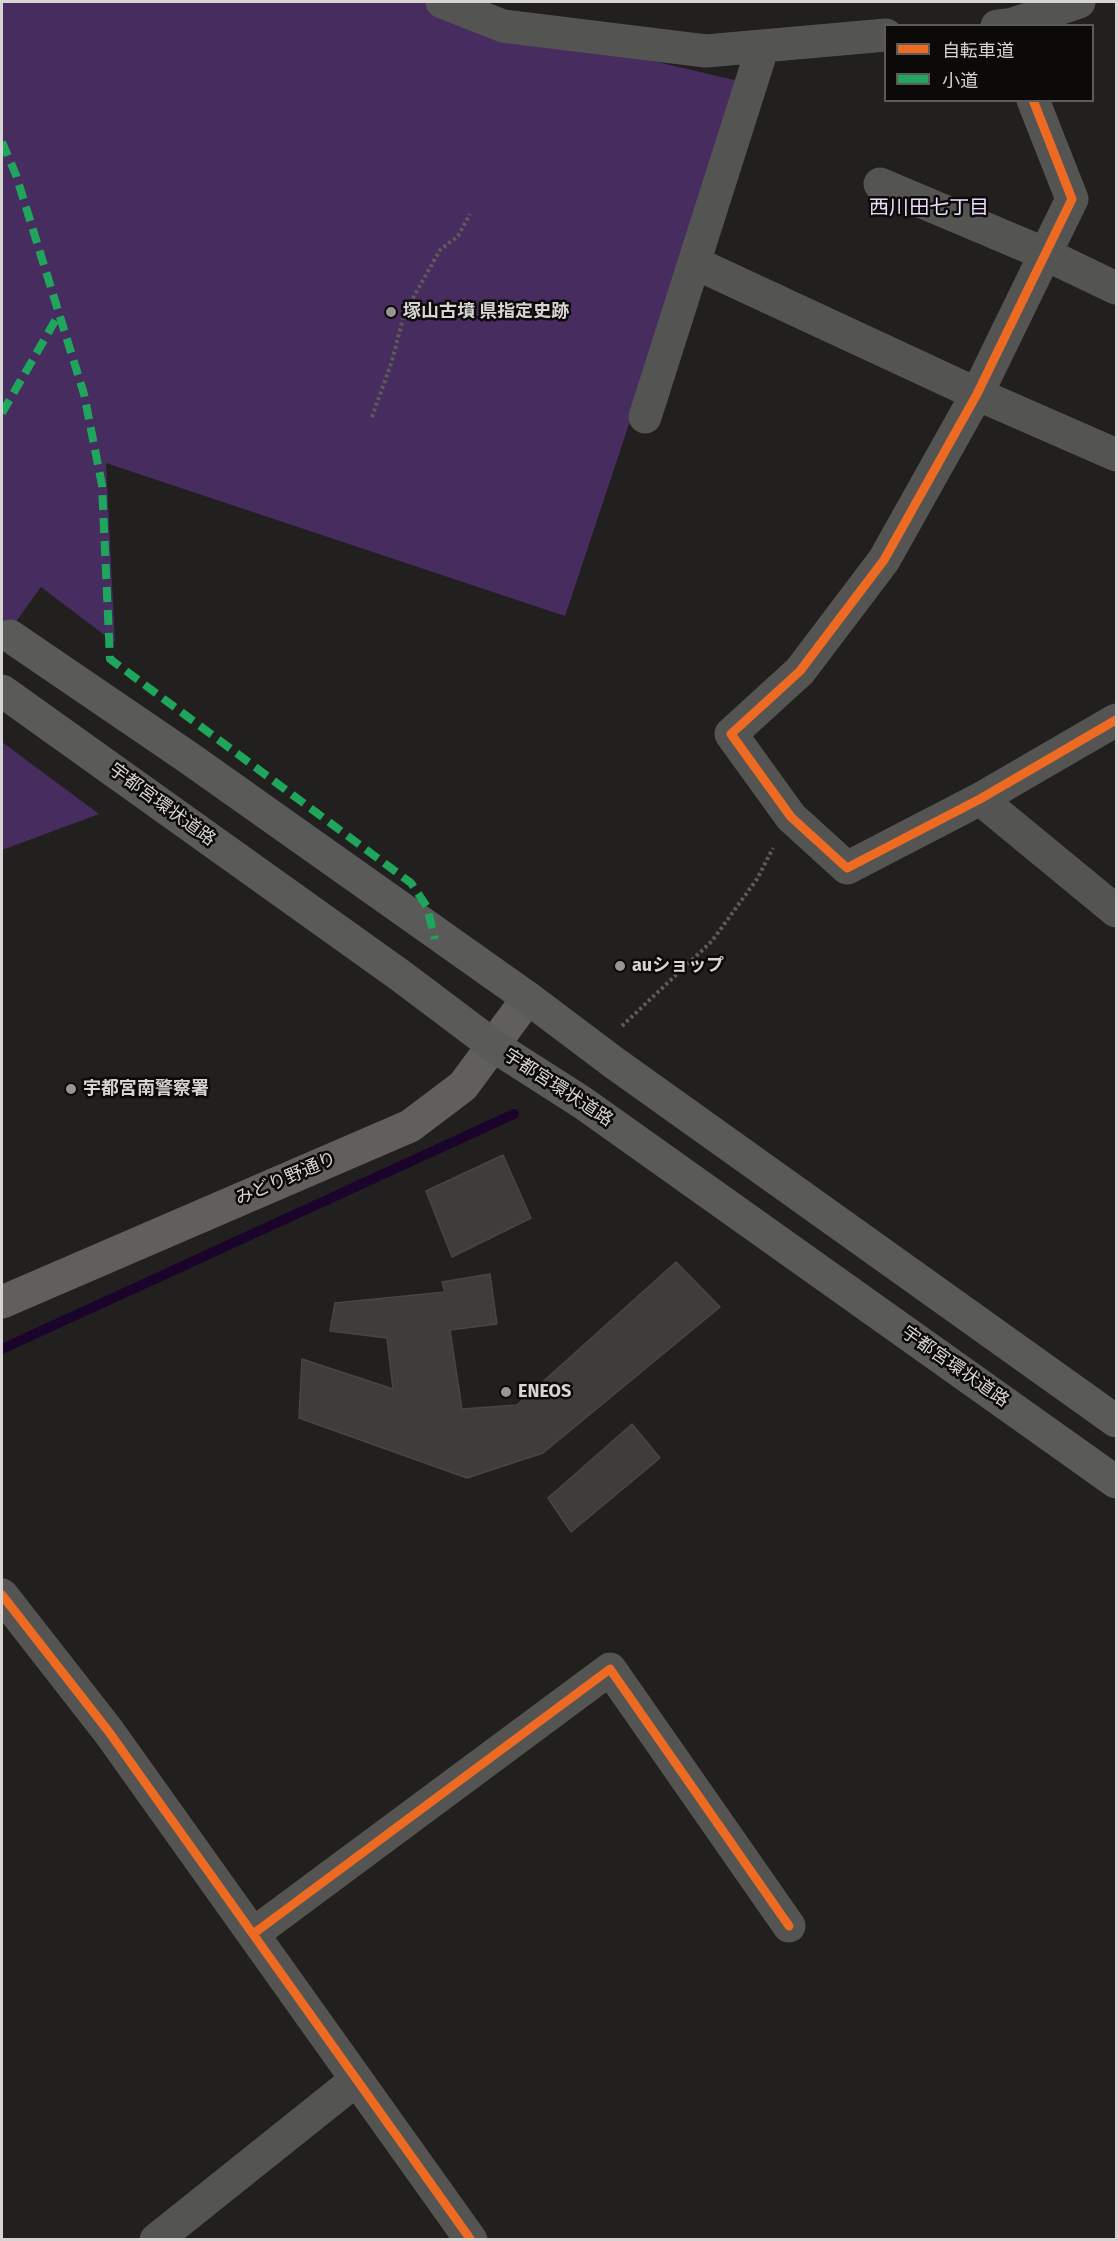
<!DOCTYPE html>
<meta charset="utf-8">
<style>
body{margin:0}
#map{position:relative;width:1118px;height:2241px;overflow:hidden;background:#22201e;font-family:"Fira Sans","Noto Sans JP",sans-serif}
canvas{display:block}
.frame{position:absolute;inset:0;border:3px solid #d7d5d3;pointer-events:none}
.legend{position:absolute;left:884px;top:24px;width:210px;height:78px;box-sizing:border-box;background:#0b0a09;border:2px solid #5d5b5a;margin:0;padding:8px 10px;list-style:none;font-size:18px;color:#d7d5d3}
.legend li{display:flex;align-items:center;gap:12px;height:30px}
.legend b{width:30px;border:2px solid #5d5b5a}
</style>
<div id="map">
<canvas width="1118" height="2241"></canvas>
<div class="frame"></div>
<ul class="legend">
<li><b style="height:8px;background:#ed6a23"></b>自転車道</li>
<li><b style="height:8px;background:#20a55d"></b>小道</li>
</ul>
</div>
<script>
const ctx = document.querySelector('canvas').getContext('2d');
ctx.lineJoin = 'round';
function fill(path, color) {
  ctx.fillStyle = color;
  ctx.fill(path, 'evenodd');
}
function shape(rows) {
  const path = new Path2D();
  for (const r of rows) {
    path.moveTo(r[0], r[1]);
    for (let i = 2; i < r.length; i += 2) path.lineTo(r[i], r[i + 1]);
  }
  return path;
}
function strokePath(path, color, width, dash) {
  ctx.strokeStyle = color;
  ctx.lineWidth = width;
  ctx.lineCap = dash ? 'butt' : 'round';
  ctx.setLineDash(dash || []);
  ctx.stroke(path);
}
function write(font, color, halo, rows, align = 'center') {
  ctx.font = font + ' "Fira Sans","Noto Sans JP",sans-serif';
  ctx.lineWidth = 5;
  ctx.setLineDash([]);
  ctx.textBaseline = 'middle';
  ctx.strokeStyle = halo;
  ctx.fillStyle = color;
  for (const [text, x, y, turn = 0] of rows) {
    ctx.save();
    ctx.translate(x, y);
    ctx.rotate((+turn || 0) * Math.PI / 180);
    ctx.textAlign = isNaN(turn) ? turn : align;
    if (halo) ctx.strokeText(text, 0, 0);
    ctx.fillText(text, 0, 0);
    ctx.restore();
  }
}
fill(shape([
 [2,2,434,2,503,26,743,82,565,616,106,463,115,643,41,587,2,641],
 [2,742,99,814,2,850]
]), '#472c5f');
strokePath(shape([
 [2,1349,514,1114]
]), '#1b042b', 10);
const building = shape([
 [503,1155,531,1218,452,1257,426,1191,503,1155],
 [676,1262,720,1307,543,1453,467,1478,299,1418,302,1359,393,1389,387,1338,330,1331,335,1303,445,1292,442,1282,490,1274,497,1324,450,1330,462,1409,517,1405,676,1262],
 [632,1424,660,1458,571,1532,548,1498,632,1424]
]);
fill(building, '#3e3d3b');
strokePath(building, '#474644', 1.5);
strokePath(shape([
 [372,417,392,361,404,314,440,250,458,236,470,214],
 [622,1026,712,941,757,879,773,848]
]), '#5c5b5a', 4, [3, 3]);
strokePath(shape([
 [442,2,503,26,706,51,886,35],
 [997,26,1013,24,1079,2],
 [1033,100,1072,199,977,394,884,560,800,671,731,734,791,817,847,868,980,799,1116,720],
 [880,184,1043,253,1116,288],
 [695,263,977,394,1116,455],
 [645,417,763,46],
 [980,799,1116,911],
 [2,1595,109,1732,471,2240],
 [253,1934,610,1669,789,1926],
 [156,2240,356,2080]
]), '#545453', 33);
strokePath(shape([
 [2,1302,410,1126,463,1086,528,998]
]), '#605f5e', 33);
strokePath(shape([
 [10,636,189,758,528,998,613,1062,1116,1421],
 [2,691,401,976,494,1046,583,1103,1116,1482]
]), '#5a5a59', 33);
strokePath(shape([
 [2,142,16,175,84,394,102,485,110,659,411,883,427,907,435,939],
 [2,413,59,314]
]), '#20a55d', 8, [15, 8]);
strokePath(shape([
 [1033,100,1072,199,977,394,884,560,800,671,731,734,791,817,847,868,980,799,1116,720],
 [2,1595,109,1732,471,2240],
 [253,1934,610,1669,789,1926]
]), '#ed6a23', 9);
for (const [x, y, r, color] of [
 [391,312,6,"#989694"],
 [620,966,6,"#989694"],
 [71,1089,6,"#989694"],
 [506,1392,6,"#989694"]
]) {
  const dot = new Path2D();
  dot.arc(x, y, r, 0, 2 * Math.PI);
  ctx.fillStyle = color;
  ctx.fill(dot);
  strokePath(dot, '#0b0a09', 2);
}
write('bold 18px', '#d7d5d3', '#0b0a09', [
 ["塚山古墳 県指定史跡",403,312],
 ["auショップ",632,966],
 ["宇都宮南警察署",83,1089],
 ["ENEOS",518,1392]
], 'left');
write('18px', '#d7d5d3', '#0b0a09', [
 ["宇都宮環状道路",162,805,36],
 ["宇都宮環状道路",558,1088,33],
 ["みどり野通り",286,1179,-23],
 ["宇都宮環状道路",955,1367,35]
]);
write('20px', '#e9dcf8', '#0b0a09', [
 ["西川田七丁目",929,208]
]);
</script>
